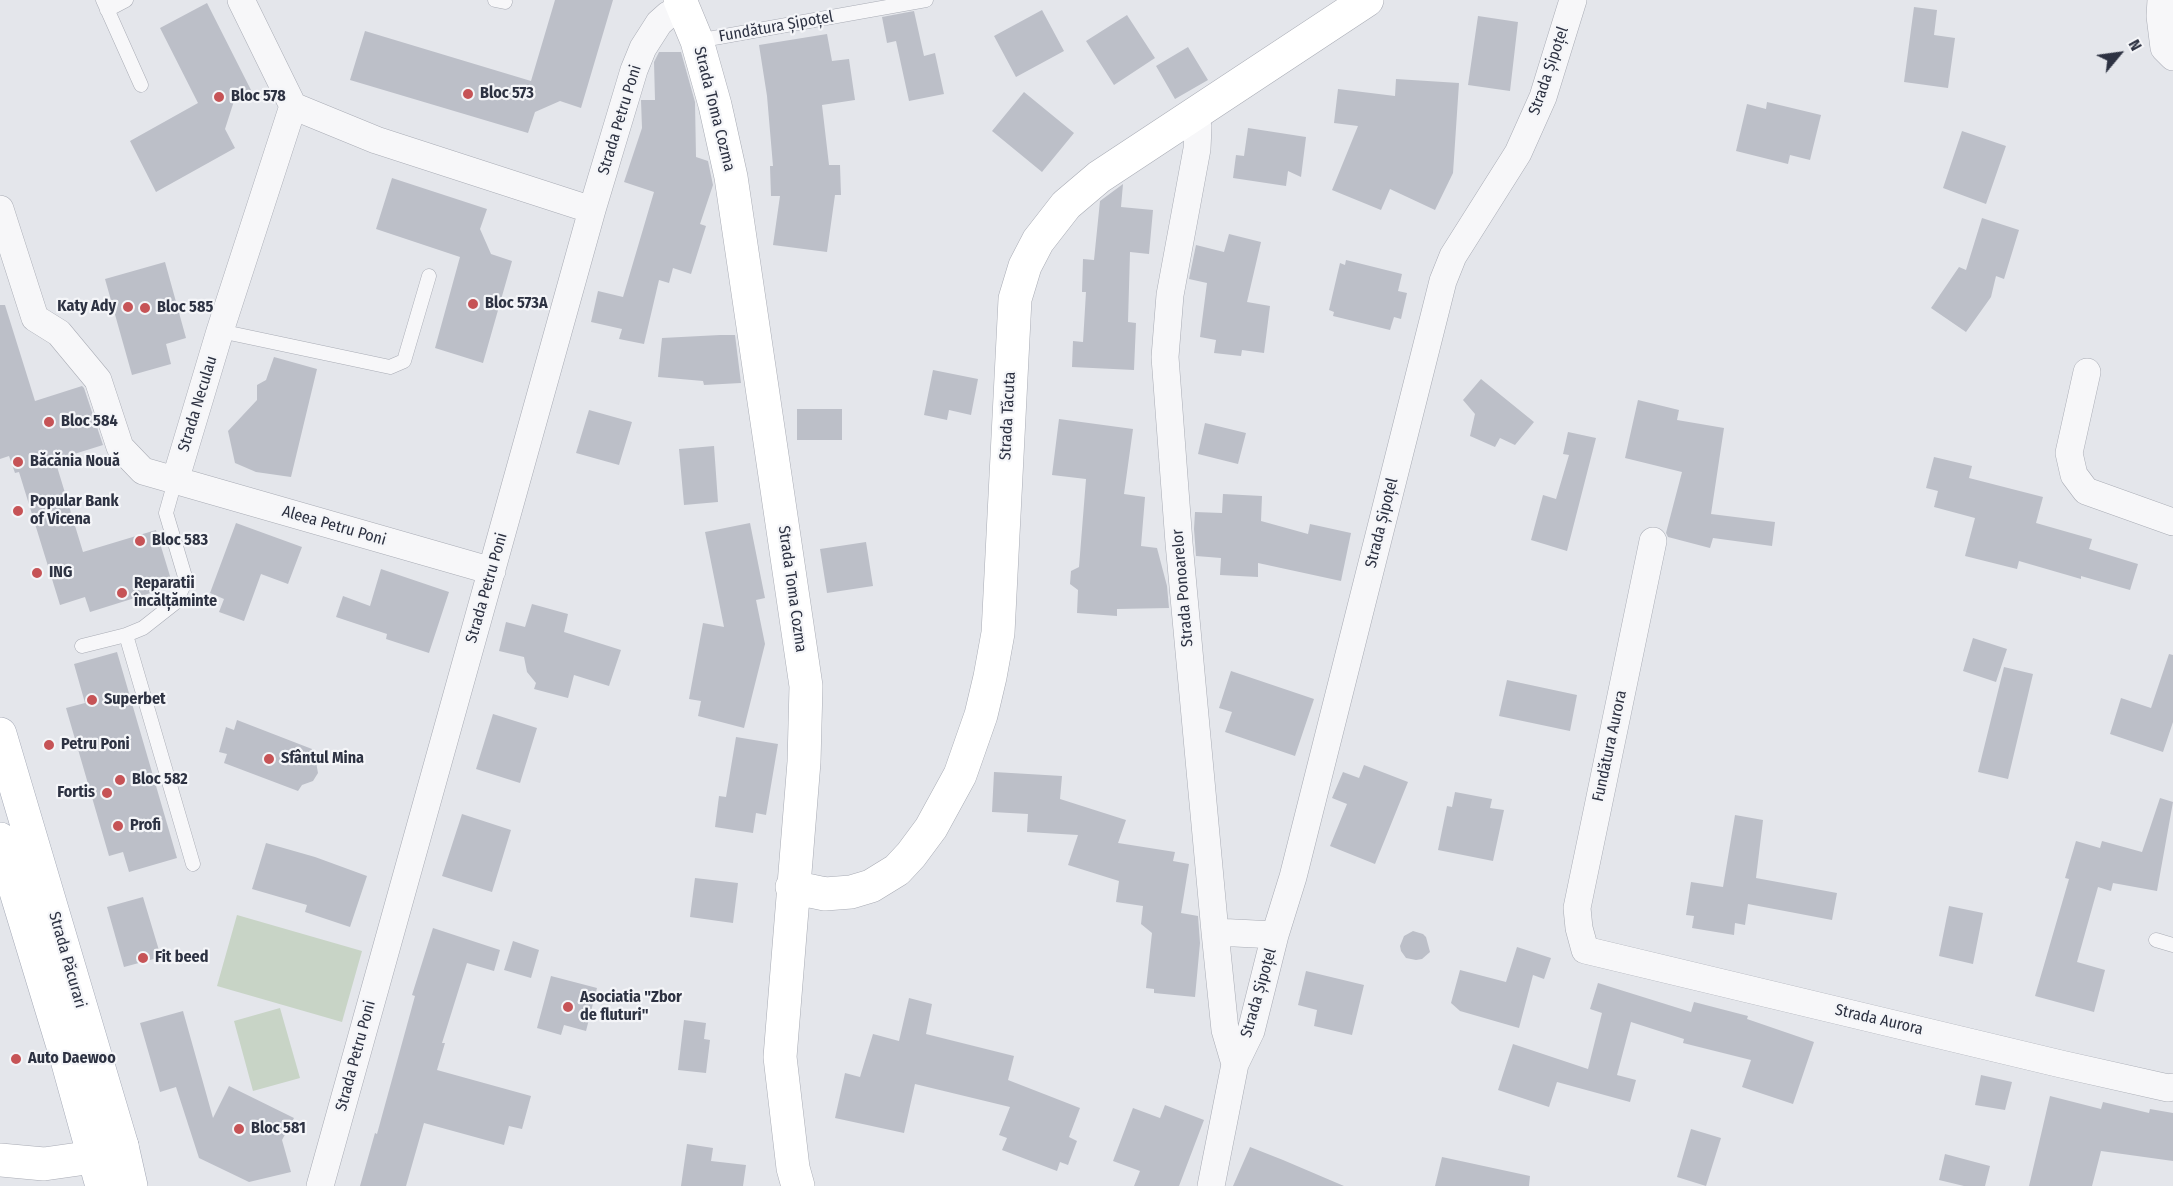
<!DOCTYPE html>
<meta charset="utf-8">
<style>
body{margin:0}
#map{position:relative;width:2173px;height:1186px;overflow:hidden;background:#e4e6eb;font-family:"Fira Sans Condensed",sans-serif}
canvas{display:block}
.north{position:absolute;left:2089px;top:24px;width:60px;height:60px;-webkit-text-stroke:4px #f4f5f8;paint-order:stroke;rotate:61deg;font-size:16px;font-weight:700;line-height:24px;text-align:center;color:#2d3242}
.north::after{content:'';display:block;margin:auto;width:21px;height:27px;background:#2d3242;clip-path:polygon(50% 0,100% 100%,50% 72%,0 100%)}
</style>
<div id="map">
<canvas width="2173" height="1186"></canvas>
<div class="north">N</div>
</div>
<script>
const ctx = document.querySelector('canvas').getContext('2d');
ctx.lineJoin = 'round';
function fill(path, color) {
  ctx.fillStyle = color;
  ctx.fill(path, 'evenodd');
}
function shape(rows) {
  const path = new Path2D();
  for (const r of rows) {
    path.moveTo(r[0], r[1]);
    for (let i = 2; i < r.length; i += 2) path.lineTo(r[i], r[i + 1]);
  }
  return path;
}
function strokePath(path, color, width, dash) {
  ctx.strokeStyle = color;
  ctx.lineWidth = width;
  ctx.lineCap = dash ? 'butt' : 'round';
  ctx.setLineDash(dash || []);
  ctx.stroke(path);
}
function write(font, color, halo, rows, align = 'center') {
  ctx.font = font + ' "Fira Sans Condensed",sans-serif';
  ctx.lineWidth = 4.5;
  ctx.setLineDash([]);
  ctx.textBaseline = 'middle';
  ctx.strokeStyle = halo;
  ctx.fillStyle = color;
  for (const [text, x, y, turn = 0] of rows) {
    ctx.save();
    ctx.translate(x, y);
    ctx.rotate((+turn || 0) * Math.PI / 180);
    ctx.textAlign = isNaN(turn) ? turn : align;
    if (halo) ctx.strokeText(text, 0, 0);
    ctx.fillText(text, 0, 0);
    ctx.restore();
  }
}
fill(shape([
 [237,915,362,951,342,1022,217,986],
 [280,1008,300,1078,253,1091,234,1021]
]), '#c8d4c6');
fill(shape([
 [555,0,613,0,581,108,560,101,535,112,528,133,350,80,365,31,531,81],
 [207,3,252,92,234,101,225,129,235,148,156,192,130,141,198,103,160,28],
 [1914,7,1937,10,1934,35,1955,38,1948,88,1904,82],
 [1042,10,1064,51,1016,77,994,36],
 [914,11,924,56,935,53,944,94,909,101,896,41,887,43,882,17],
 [1127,15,1155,58,1114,85,1086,41],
 [1478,16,1518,22,1510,91,1468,85],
 [827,34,832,61,849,59,855,100,822,105,829,165,840,165,841,195,835,195,827,252,773,245,780,196,771,196,770,166,773,166,767,96,759,45],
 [1188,47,1208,80,1175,99,1156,66],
 [659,52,681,52,695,102,696,157,708,161,713,185,700,224,706,226,691,274,673,268,669,283,659,280,644,344,619,339,622,329,591,322,598,291,623,297,654,192,624,182,642,128,641,100,655,100,654,62],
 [1396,79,1459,83,1453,173,1435,210,1390,189,1381,210,1332,190,1358,126,1334,123,1338,89,1395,96],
 [1024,92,1074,133,1042,172,992,131],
 [1767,102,1821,115,1810,160,1790,155,1788,164,1736,151,1747,104,1766,109],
 [1248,128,1306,137,1301,177,1288,171,1286,186,1233,178,1236,155,1244,156],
 [1962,131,2006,146,1986,204,1943,188],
 [392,178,487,209,480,229,491,254,512,261,483,363,435,348,460,257,376,229],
 [1123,184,1121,207,1153,210,1149,254,1130,252,1128,322,1136,323,1134,370,1072,367,1073,341,1083,342,1086,292,1082,292,1083,259,1094,260,1100,201],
 [1982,218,2019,230,2004,279,1996,276,1991,297,1966,332,1931,308,1959,267,1966,270],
 [1229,234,1261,242,1247,302,1270,306,1264,353,1242,350,1241,356,1214,353,1216,340,1200,337,1207,283,1189,279,1196,245,1224,252],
 [1346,260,1402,274,1398,291,1407,293,1401,319,1394,317,1390,330,1333,316,1334,312,1329,310,1340,263,1345,265],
 [165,262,186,338,166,344,171,364,132,375,105,279],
 [0,305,5,305,35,401,82,386,84,388,103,445,55,460,83,552,156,530,173,586,90,612,85,597,60,605,19,472,15,473,9,456,0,459],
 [720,335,735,335,741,383,704,385,703,381,658,377,662,338],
 [274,357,317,369,291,477,256,472,235,463,228,431,257,400,257,385,266,380],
 [933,370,978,379,971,415,949,410,947,420,924,415],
 [1481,379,1534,422,1515,445,1500,438,1495,447,1470,436,1475,414,1463,400],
 [1638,400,1679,410,1677,420,1724,428,1711,514,1775,522,1772,546,1713,538,1710,548,1668,537,1666,533,1682,472,1625,458],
 [797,409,842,409,842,440,797,440],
 [589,410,632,422,619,465,576,453],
 [1059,419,1133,429,1124,494,1145,497,1141,546,1157,548,1167,586,1169,608,1117,609,1117,616,1077,613,1078,590,1070,584,1071,571,1079,567,1086,479,1052,475],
 [1205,423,1246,433,1238,464,1198,454],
 [1568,432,1596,438,1567,551,1531,540,1543,495,1556,499,1569,455,1563,454],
 [714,446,718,502,684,505,679,449],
 [1934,457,1972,466,1969,478,2043,497,2036,523,2092,539,2089,549,2138,564,2130,590,2081,576,2081,579,2019,561,2017,569,1965,556,1975,518,1934,507,1938,491,1926,488],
 [1223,494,1262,496,1261,521,1308,534,1310,524,1351,533,1341,581,1258,563,1258,577,1220,575,1221,558,1196,556,1194,529,1195,512,1222,513],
 [236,523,302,547,288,584,261,574,244,621,219,612,224,599,210,593],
 [750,523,765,598,756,600,765,644,744,728,698,716,701,701,689,699,703,623,724,627,705,532],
 [866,542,873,586,827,593,820,549],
 [381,569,449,592,429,653,386,639,387,634,336,617,343,596,370,606],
 [532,604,568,614,564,632,621,650,609,686,574,675,568,698,534,689,536,683,527,672,524,657,499,651,506,622,525,627],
 [1973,638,2007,649,1996,682,1963,671],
 [117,652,177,858,129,872,123,852,109,856,66,708,85,703,74,664],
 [2169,654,2173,655,2173,722,2163,752,2110,734,2121,698,2151,708],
 [2004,667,2033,674,2008,779,1978,772],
 [1231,671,1314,699,1295,756,1225,732,1232,712,1219,708],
 [1507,680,1577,695,1570,731,1499,716],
 [493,714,537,728,520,783,476,769],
 [237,720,312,749,309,756,316,762,318,773,313,781,302,785,298,791,224,763,227,754,219,752,226,727,234,730],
 [736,737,778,744,766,815,756,813,753,833,715,827,719,796,726,797],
 [1364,765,1408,782,1375,864,1330,846,1347,804,1332,798,1343,772,1359,778],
 [994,772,1062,776,1060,799,1126,820,1118,843,1175,852,1173,861,1189,864,1181,913,1198,916,1200,943,1195,997,1154,993,1154,989,1146,988,1152,933,1141,924,1143,906,1116,902,1119,881,1068,865,1078,835,1027,832,1028,814,992,812],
 [1455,792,1492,799,1490,808,1504,810,1493,861,1438,850,1447,806,1452,807],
 [2160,798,2173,802,2157,891,2113,883,2111,891,2098,887,2077,962,2105,970,2094,1012,2035,996,2069,879,2065,878,2076,841,2100,848,2102,841,2142,852],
 [462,814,511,830,492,892,442,876],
 [1735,815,1763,820,1756,878,1837,893,1832,920,1748,904,1745,925,1735,923,1734,935,1692,928,1694,916,1686,915,1691,882,1723,887],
 [266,843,315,857,367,876,350,927,305,912,307,905,252,889],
 [695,878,738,883,733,923,690,917],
 [143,897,161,957,124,967,107,907],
 [1949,906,1983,913,1973,964,1939,956],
 [433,928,500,950,494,971,467,963,442,1043,445,1043,437,1070,531,1096,522,1129,509,1126,504,1145,424,1123,406,1186,360,1186,375,1133,377,1134,415,996,412,995],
 [1413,931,1423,934,1426,937,1430,952,1422,959,1416,960,1406,958,1401,951,1400,946,1404,936],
 [513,941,539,950,531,978,504,970],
 [1517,947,1551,958,1544,979,1533,975,1519,1028,1460,1011,1451,1003,1460,970,1506,982],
 [1306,971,1364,985,1352,1035,1314,1026,1317,1010,1298,1005],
 [551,976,597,988,586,1031,564,1025,561,1035,537,1028],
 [1598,983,1691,1012,1694,1002,1748,1016,1747,1019,1814,1042,1793,1104,1742,1087,1751,1060,1683,1043,1684,1039,1631,1022,1617,1075,1636,1080,1630,1102,1557,1082,1549,1107,1498,1090,1513,1044,1588,1069,1602,1013,1590,1009],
 [909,998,932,1004,926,1034,1014,1056,1008,1080,1080,1108,1069,1137,1077,1141,1068,1165,1060,1162,1057,1171,1002,1150,1007,1138,999,1135,1010,1107,915,1084,904,1133,835,1118,845,1073,860,1077,873,1034,899,1041],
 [183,1011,213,1118,229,1086,294,1118,282,1140,291,1172,249,1182,199,1158,176,1087,160,1092,140,1023],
 [684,1020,706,1023,704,1039,710,1040,706,1073,678,1070],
 [1981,1075,2012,1082,2005,1110,1975,1105],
 [2050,1096,2101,1109,2103,1102,2149,1113,2150,1109,2173,1113,2173,1161,2101,1151,2092,1186,2029,1186],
 [1165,1105,1204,1120,1179,1186,1134,1186,1140,1171,1113,1161,1133,1108,1160,1118],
 [1691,1129,1721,1138,1706,1186,1677,1177],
 [687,1144,713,1148,711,1161,746,1165,743,1186,681,1186],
 [1250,1147,1283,1160,1344,1186,1233,1186],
 [1945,1154,1990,1166,1985,1186,1964,1186,1939,1180],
 [1442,1157,1530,1176,1529,1186,1435,1186]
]), '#bcbfc8');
const lane = shape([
 [103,0,141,85],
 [495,0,505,2],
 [107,10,126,0],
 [697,41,926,0],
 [220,331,390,367,404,361,429,276],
 [126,635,193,864],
 [82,646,126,635,143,628,176,602,186,580,166,513,175,481],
 [2156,940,2173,945]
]);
const street = shape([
 [241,0,293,106,376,140,592,210],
 [2161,0,2160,16,2164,48,2173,57],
 [1193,114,1198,127,1197,149,1170,295,1165,357,1179,543,1215,932,1225,1030,1235,1064],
 [0,209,35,318,59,333,98,380,120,447,143,471,492,571],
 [2087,372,2069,453,2074,475,2086,491,2173,522],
 [175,481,220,331,293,106],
 [1653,541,1577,908,1579,928,1585,950,2061,1064,2168,1088,2173,1087],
 [1215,932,1275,935],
 [320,1186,592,210,634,70,643,48,659,23,668,15,683,8],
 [1211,1186,1235,1064,1251,1031,1275,935,1293,877,1443,281,1453,256,1518,153,1543,97,1573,0]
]);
const secondary = shape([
 [680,0,697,41,715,105,731,177,806,686,804,762,780,1057,793,1168,798,1186],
 [792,887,825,894,851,892,871,886,897,870,911,855,931,828,960,775,981,715,990,677,998,633,1015,299,1025,266,1038,241,1066,205,1099,177,1367,0],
 [0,1160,44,1164,79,1159,122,1146]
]);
const primary = shape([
 [0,734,122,1146,131,1186],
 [0,839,66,1056,102,1186]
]);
strokePath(lane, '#a9acb5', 15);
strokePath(street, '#a9acb5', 28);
strokePath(secondary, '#a9acb5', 34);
strokePath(primary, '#a4a9b6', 34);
strokePath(lane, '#f7f7f9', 14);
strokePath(street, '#f7f7f9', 27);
strokePath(secondary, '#fff', 33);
strokePath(primary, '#fff', 33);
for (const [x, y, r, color] of [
 [468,94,6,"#c65356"],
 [219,97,6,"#c65356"],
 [473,304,6,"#c65356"],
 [128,307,6,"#c65356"],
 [145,308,6,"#c65356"],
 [49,422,6,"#c65356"],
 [18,462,6,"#c65356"],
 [18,511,6,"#c65356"],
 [140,541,6,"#c65356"],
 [37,573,6,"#c65356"],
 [122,593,6,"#c65356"],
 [92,700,6,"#c65356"],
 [49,745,6,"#c65356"],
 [269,759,6,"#c65356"],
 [120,780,6,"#c65356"],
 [107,793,6,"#c65356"],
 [118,826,6,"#c65356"],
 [143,958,6,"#c65356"],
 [568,1007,6,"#c65356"],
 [16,1059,6,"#c65356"],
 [239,1129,6,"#c65356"]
]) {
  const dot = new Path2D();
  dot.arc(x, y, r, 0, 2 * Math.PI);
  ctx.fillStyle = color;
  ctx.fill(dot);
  strokePath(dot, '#f4f5f8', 2);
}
write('16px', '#2d3242', '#f4f5f8', [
 ["Fundătura Șipoțel",776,27,-10],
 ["Strada Șipoțel",1549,71,-71],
 ["Strada Toma Cozma",714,109,76],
 ["Strada Petru Poni",620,120,-73],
 ["Strada Neculau",198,404,-73],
 ["Strada Tăcuta",1008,416,-87],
 ["Strada Șipoțel",1382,523,-76],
 ["Aleea Petru Poni",334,526,16],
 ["Strada Petru Poni",487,588,-74],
 ["Strada Ponoarelor",1183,588,-95],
 ["Strada Toma Cozma",792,589,82],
 ["Fundătura Aurora",1610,746,-78],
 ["Strada Păcurari",67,960,74],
 ["Strada Șipoțel",1259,993,-74],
 ["Strada Aurora",1879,1020,13],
 ["Strada Petru Poni",356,1056,-75]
]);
write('bold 16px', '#2d3242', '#f4f5f8', [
 ["Bloc 573",480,94],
 ["Bloc 578",231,97],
 ["Bloc 573A",485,304],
 ["Katy Ady",116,307,"right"],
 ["Bloc 585",157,308],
 ["Bloc 584",61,422],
 ["Băcănia Nouă",30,462],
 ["Popular Bank",30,502],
 ["of Vicena",30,520],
 ["Bloc 583",152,541],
 ["ING",49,573],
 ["Reparatii",134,584],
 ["încălțăminte",134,602],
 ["Superbet",104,700],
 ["Petru Poni",61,745],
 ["Sfântul Mina",281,759],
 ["Bloc 582",132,780],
 ["Fortis",95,793,"right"],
 ["Profi",130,826],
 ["Fit beed",155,958],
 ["Asociatia \"Zbor",580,998],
 ["de fluturi\"",580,1016],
 ["Auto Daewoo",28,1059],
 ["Bloc 581",251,1129]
], 'left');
</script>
